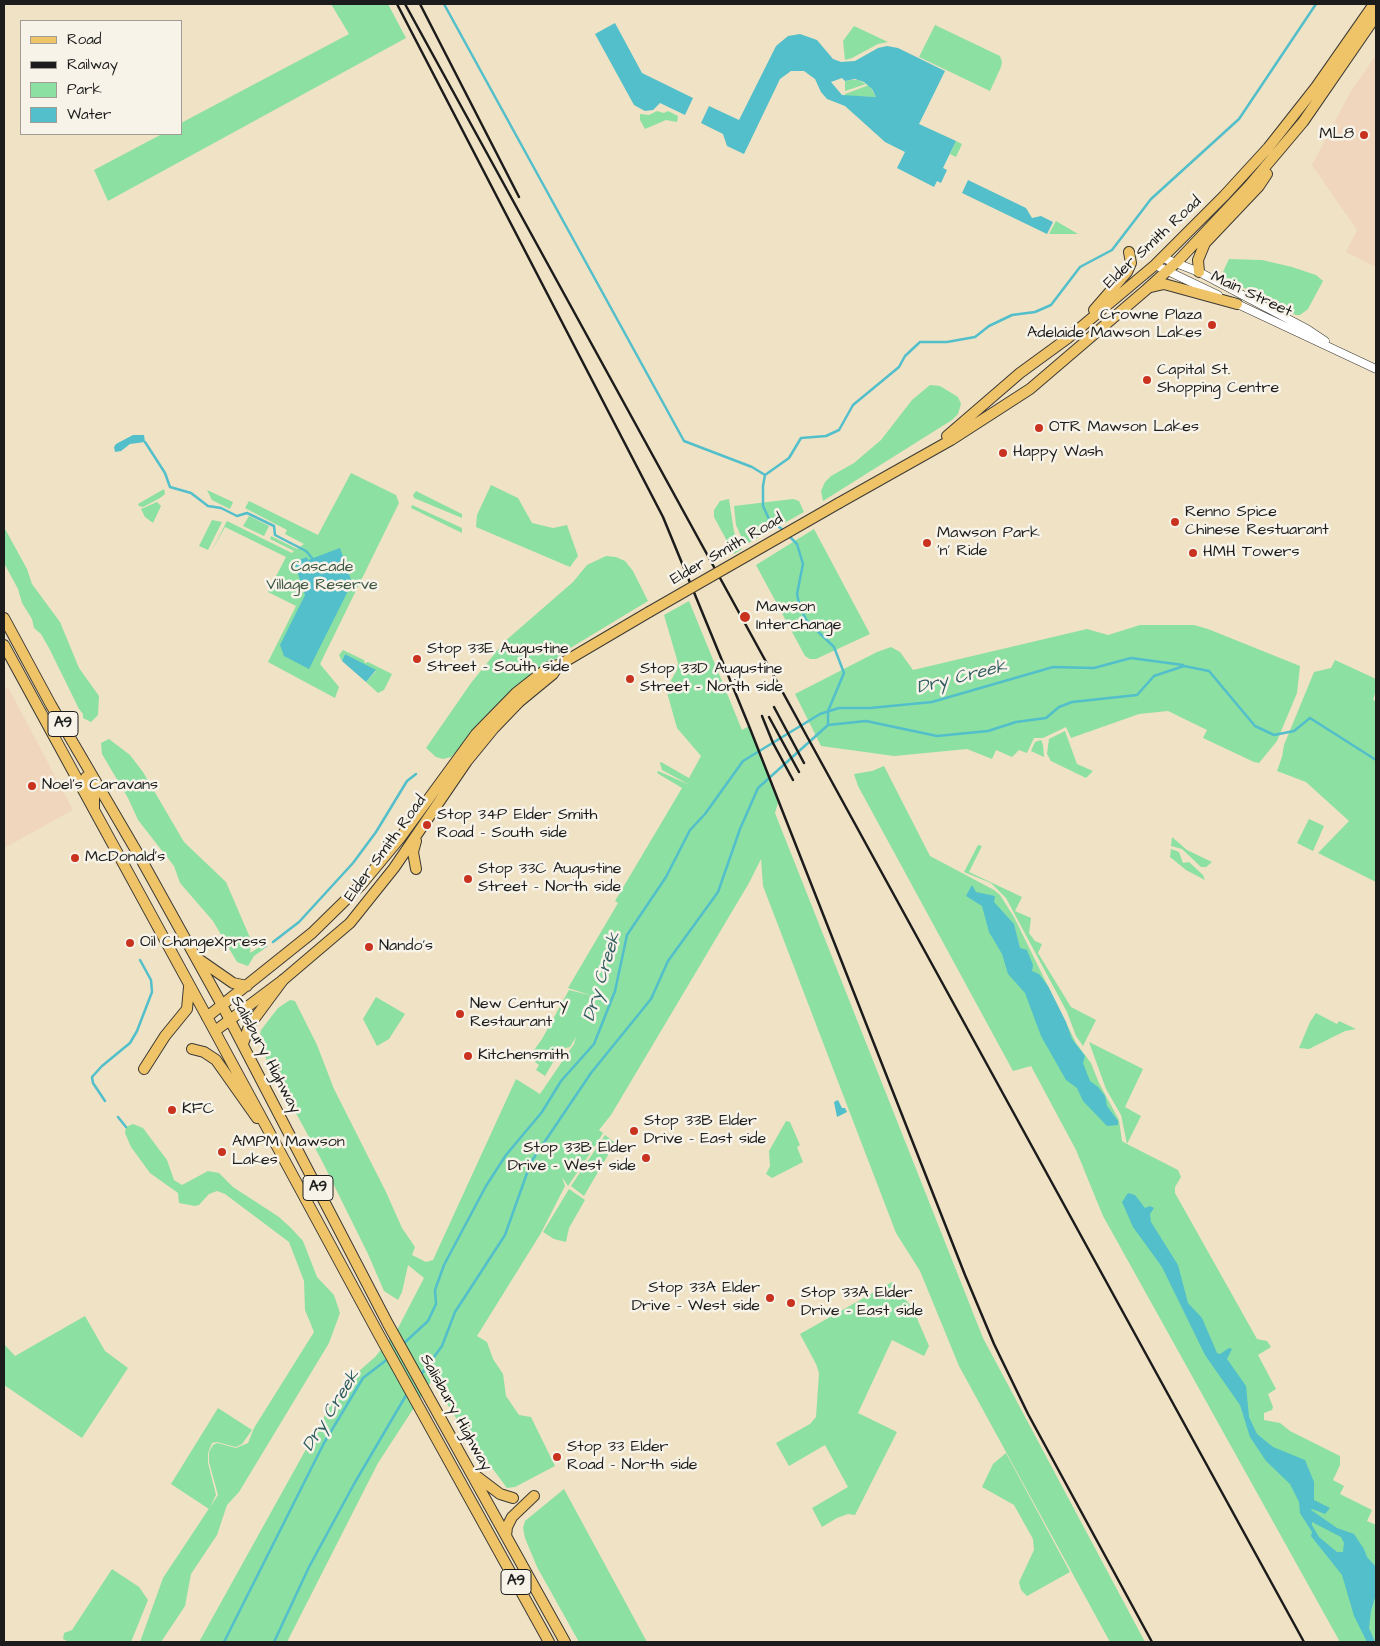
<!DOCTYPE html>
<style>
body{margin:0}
#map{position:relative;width:1380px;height:1646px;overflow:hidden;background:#f0e2c5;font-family:"Architects Daughter",sans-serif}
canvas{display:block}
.frame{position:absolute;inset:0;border:5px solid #1c1c1c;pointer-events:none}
.legend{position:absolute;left:20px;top:20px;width:162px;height:115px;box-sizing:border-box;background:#f7f3e8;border:1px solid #9f9d96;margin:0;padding:6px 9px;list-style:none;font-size:15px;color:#1c1c1c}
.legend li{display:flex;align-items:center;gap:10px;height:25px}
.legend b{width:25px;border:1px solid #9f9d96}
</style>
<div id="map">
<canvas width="1380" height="1646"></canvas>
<div class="frame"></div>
<ul class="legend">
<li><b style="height:6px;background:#efc469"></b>Road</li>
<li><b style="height:6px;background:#1c1c1c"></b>Railway</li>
<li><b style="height:14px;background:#8ce0a2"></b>Park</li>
<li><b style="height:14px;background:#52bfca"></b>Water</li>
</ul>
</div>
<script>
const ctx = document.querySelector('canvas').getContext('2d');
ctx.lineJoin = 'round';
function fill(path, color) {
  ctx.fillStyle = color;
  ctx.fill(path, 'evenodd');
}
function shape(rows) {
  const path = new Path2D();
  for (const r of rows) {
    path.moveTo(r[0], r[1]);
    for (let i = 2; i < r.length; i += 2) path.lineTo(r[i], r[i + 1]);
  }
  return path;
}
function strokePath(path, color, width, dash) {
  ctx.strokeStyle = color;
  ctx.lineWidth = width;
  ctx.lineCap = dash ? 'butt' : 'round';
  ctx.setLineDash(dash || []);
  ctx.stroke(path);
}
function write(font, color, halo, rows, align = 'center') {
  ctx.font = font + ' "Architects Daughter",sans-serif';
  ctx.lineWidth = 5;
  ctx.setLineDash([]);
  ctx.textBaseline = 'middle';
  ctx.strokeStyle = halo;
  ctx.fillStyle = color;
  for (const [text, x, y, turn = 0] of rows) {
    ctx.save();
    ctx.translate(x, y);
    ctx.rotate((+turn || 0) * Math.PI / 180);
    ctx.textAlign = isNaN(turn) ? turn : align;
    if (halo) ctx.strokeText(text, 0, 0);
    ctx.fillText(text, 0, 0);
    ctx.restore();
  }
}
fill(shape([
 [1376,55,1376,267,1346,252,1357,230,1312,165,1351,91],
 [8,687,73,810,4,848,4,689]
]), '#f0d6bc');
fill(shape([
 [331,4,388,4,406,38,108,201,94,170,162,134,181,134,181,123,349,34],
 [935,25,1000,56,1002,62,1001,67,990,91,919,57],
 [854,26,888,42,878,44,852,58,845,60,843,41],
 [851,80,858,80,866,84,845,91,845,81],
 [869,85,876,97,845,96,845,94],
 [657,111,664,113,668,111,678,116,677,122,666,120,645,129,640,120,640,114,649,115],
 [956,141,962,144,956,157,950,154],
 [1056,221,1078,234,1049,234],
 [1229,259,1262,260,1292,267,1316,275,1323,281,1308,309,1300,315,1296,315,1221,276],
 [930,385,940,386,958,397,961,404,958,414,952,420,823,501,821,491,825,482,831,476,854,463,881,440,912,400],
 [351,473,396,495,399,503,320,664,339,687,335,698,268,662,296,606,268,592,286,557,225,527,211,552,227,521,292,553,294,551,270,539,271,536,297,549,304,544,285,534,287,530,245,508,249,501,318,535],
 [491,485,518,498,532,523,553,528,567,525,578,556,570,567,476,527,477,515],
 [164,489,165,494,160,498,143,507,139,506,138,504],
 [207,490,233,502,230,509,212,500],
 [416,491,462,514,462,518,414,498,413,495],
 [729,499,734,532,742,549,734,554,714,517,714,510,720,501],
 [793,499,799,501,804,512,745,545,736,525,734,506],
 [157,502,161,506,153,523,145,517,141,509],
 [412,505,462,528,462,533,411,508],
 [249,516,269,526,264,536,243,526],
 [212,520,222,522,208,550,199,546],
 [4,527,27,569,32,584,60,622,79,668,99,696,98,715,91,722,83,718,83,714,79,709,49,648,41,634,34,628,32,619,22,603,18,589,4,563],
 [814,529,870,634,816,659,810,659,805,656,756,565],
 [606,556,616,557,625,561,633,571,648,601,572,647,522,684,451,757,443,759,436,757,426,748,471,683,504,642,573,582,587,565],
 [689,601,742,730,749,726,778,803,775,813,983,1338,1145,1642,1110,1642,959,1366,920,1271,896,1233,763,886,761,859,749,883,611,1115,599,1130,603,1133,597,1143,568,1186,562,1177,565,1186,541,1233,477,1336,487,1342,493,1359,503,1374,506,1396,519,1415,531,1417,555,1466,515,1487,507,1488,463,1429,432,1380,378,1463,287,1642,199,1642,340,1388,375,1357,396,1332,424,1278,408,1265,402,1292,398,1300,384,1291,368,1254,321,1159,262,1051,259,1040,261,1030,278,1008,290,1000,295,1001,317,1045,334,1089,386,1192,402,1228,415,1247,412,1255,426,1262,433,1260,516,1079,540,1094,574,1044,576,1037,570,1047,556,1050,555,1059,545,1076,536,1070,539,1065,529,1057,542,1039,569,990,593,996,568,988,618,903,615,901,682,788,657,773,658,771,690,785,662,770,660,763,661,762,689,778,701,756,677,728,666,689,677,670,678,663,664,615],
 [1140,625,1194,625,1208,629,1300,666,1297,693,1277,741,1259,763,1254,762,1203,738,1207,730,1168,711,1139,714,1071,738,1066,727,1043,738,1034,738,1027,753,1019,750,1012,757,996,750,992,759,967,749,894,756,821,746,795,694,877,652,891,647,900,652,913,670,1087,629,1108,635],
 [343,650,364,660,365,663,368,662,392,674,384,690,378,693,366,682,376,671,345,654,342,661,339,655],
 [1335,660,1376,679,1376,690,1373,700,1376,701,1376,882,1318,853,1349,821,1306,782,1277,771,1282,757,1284,745,1314,672,1331,668],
 [1065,731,1077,764,1093,771,1086,778,1051,761,1047,754,1049,739],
 [109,739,130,755,143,772,184,842,226,882,251,940,250,953,263,945,264,949,254,956,248,966,237,962,213,921,180,883,174,866,138,820,128,798,102,754,101,743],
 [1041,740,1043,745,1044,757,1031,751,1035,742],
 [884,766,930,856,994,890,1000,895,1014,917,1076,1043,1091,1063,1099,1083,1119,1120,1122,1141,1127,1144,1121,1115,1106,1089,1089,1042,1143,1069,1125,1107,1141,1116,1127,1144,1178,1170,1181,1177,1175,1187,1175,1193,1257,1339,1267,1341,1271,1347,1258,1355,1276,1389,1268,1394,1273,1407,1272,1410,1264,1413,1264,1420,1280,1423,1290,1431,1340,1456,1340,1465,1333,1480,1344,1486,1340,1494,1372,1510,1367,1521,1376,1525,1376,1642,1340,1642,1103,1216,1076,1150,1031,1066,1013,1071,858,786,854,774,872,771],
 [1309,819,1324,826,1313,851,1297,843],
 [1172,837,1187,850,1212,862,1206,867,1201,867,1182,849,1171,846],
 [978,845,982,846,969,872,1022,897,1015,911,1031,918,1029,933,1035,941,1042,944,1038,953,1071,1007,1096,1020,1083,1046,1076,1036,1067,1012,1006,898,991,883,964,872],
 [1171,849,1179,852,1183,863,1189,862,1203,875,1205,880,1186,870,1170,857],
 [376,997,405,1014,389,1039,377,1046,363,1019],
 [1316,1013,1337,1024,1339,1021,1356,1029,1345,1031,1309,1049,1299,1048,1310,1022],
 [786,1121,790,1122,800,1145,797,1147,803,1162,772,1178,766,1174,770,1166,769,1151],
 [133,1124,143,1128,167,1160,174,1180,182,1185,208,1171,219,1173,233,1187,279,1217,291,1228,303,1241,317,1277,334,1295,340,1313,329,1343,294,1401,239,1492,227,1505,217,1535,191,1574,185,1606,161,1642,140,1642,163,1578,218,1495,209,1462,209,1452,213,1445,217,1443,236,1448,248,1443,254,1428,314,1332,305,1310,304,1281,289,1242,225,1194,217,1191,209,1194,199,1205,195,1206,179,1203,178,1193,150,1173,131,1147,125,1133,126,1127],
 [605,1135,615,1143,584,1196,571,1186],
 [569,1189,585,1200,569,1228,566,1242,554,1239,543,1232],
 [892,1282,913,1309,929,1346,924,1356,892,1340,858,1413,897,1432,855,1515,848,1514,837,1518,822,1527,812,1508,848,1487,825,1445,789,1466,776,1443,810,1424,816,1417,819,1373,816,1364,800,1334],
 [85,1316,105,1351,128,1368,82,1438,4,1385,4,1344,15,1356],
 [218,1408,252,1430,242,1444,236,1447,217,1442,212,1443,208,1453,208,1463,216,1495,209,1509,171,1484],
 [1006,1453,1070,1572,1027,1596,1021,1590,1019,1582,1034,1550,1033,1539,1014,1505,982,1487,993,1464],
 [564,1489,647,1642,579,1642,537,1567,525,1538,523,1528,525,1521],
 [112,1569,139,1587,148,1600,131,1642,69,1642,63,1639,64,1633,72,1630]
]), '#8ce0a2');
fill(shape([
 [615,23,642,73,693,98,685,115,660,103,653,110,645,111,634,105,595,34],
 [800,34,817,40,833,59,841,62,855,61,878,48,887,46,898,48,945,71,919,124,956,141,943,168,947,170,941,183,937,181,934,187,897,168,905,152,885,142,845,106,827,99,821,92,815,79,804,71,791,71,780,79,744,154,727,146,723,134,701,123,709,106,739,120,776,46,788,36],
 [842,78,845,81,855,79,864,82,872,89,876,97,842,95,831,82],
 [968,180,1026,208,1032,218,1041,216,1053,222,1047,234,962,193],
 [133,435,144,435,145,442,130,444,121,451,115,452,114,447,116,444],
 [340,548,352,583,309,669,284,656,280,645,305,595,294,562,307,557,308,560],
 [345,654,376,670,366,682,342,661],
 [972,885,976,892,995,896,994,902,1014,924,1020,948,1027,950,1033,965,1032,971,1039,974,1048,986,1066,1022,1072,1039,1085,1056,1083,1063,1090,1081,1098,1087,1105,1096,1107,1106,1118,1121,1118,1125,1107,1126,1083,1101,1077,1088,1066,1080,1041,1036,1025,993,1008,974,1002,954,989,932,982,906,966,896],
 [838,1100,842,1108,845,1108,847,1112,837,1117,834,1102],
 [1128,1193,1135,1195,1145,1208,1150,1206,1154,1208,1150,1214,1151,1222,1178,1265,1188,1303,1202,1318,1217,1353,1220,1354,1229,1348,1232,1349,1227,1359,1246,1386,1249,1417,1257,1434,1273,1447,1305,1460,1314,1482,1314,1500,1330,1508,1325,1514,1312,1509,1311,1510,1337,1528,1354,1534,1364,1549,1367,1557,1376,1567,1376,1594,1371,1611,1369,1628,1375,1642,1367,1642,1354,1616,1342,1575,1311,1536,1312,1532,1300,1513,1299,1502,1290,1484,1266,1461,1250,1437,1240,1405,1205,1355,1162,1267,1133,1227,1122,1202],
 [1312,1522,1341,1537,1344,1543,1343,1552,1337,1552,1319,1537,1312,1525]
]), '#52bfca');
strokePath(shape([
 [444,4,684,441,752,467,765,475],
 [145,442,165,473,170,487,191,493,208,506,221,508,237,516,247,513,274,526,275,535,306,551,312,558],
 [783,530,769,519,763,506,763,486,765,475,789,458,801,438,826,436,839,430,853,405,899,367,905,356,920,342,947,342,975,337,989,326,1012,315,1035,312,1051,305,1080,267,1112,250,1151,199,1239,119,1316,4],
 [789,536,797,544,803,564,797,594,800,608,807,621,834,647,844,673,828,711,828,725],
 [273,942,299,922,353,863,376,832,407,781,416,774],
 [264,947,266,946],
 [105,1101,93,1083,92,1077,102,1066,130,1043,137,1031,152,992,151,980,140,960],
 [118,1117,126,1127],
 [402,1345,428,1321,436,1304,435,1290,444,1265,486,1186,506,1155,542,1112,561,1081,594,1044,615,991,627,935,666,877,690,830,705,814,743,761,820,714,839,708,870,708,932,702,1053,667,1094,668,1131,658,1183,665],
 [420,1376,442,1346,455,1312,505,1235,531,1162,591,1073,651,999,668,961,718,892,740,829,758,788,828,725,866,721,937,736,988,731,1016,722,1046,718,1059,707,1072,702,1137,695,1154,676,1184,666,1209,671,1255,726,1274,735,1294,731,1310,718,1376,760],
 [224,1642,324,1443,363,1378,389,1358],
 [274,1642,309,1567,354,1484,408,1392]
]), '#52bfca', 2.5);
const tertiary = shape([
 [1163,258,1199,272,1307,329,1325,341],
 [1155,265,1218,295],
 [1233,302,1376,369]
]);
const primary = shape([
 [1199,272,1198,260,1205,243,1259,186,1267,174],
 [1151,287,1164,284,1237,304],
 [1094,310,1127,272,1131,263,1129,252],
 [947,436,1020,373,1068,338,1155,265,1224,196,1268,148,1316,87,1374,4],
 [839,503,951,440,1030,389,1147,289,1178,261,1249,186,1303,122,1376,16],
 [4,618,51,705,141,859,222,1005],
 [4,645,207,1017,312,933,361,885,400,838,476,734,516,693,549,667,559,665,649,612],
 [86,777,94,793,94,809],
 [416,841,413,852,416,869],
 [197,958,233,983,247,986],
 [215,1031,283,980,350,923,394,868,467,761,494,728,519,702,553,674,559,665],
 [144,1069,165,1036,187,1009,189,987]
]);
const trunk = shape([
 [222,1005,388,1324,565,1642],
 [207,1017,378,1333,549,1642],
 [243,1044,249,1026,283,980],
 [192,1049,204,1052,216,1060,257,1118],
 [475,1475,500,1494,513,1498],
 [506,1536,507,1527,512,1517,534,1496]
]);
strokePath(tertiary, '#3c3a35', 9);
strokePath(primary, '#3c3a35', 12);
strokePath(trunk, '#3c3a35', 12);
strokePath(tertiary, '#fff', 8);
strokePath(primary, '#efc469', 10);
strokePath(trunk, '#efc469', 10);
strokePath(shape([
 [397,4,663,517,749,726,965,1275,994,1344,1028,1414,1152,1642],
 [405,4,1304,1642],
 [420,4,519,197],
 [774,707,804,763],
 [762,716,773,743,793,780],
 [769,717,799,772]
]), '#1c1c1c', 2.5);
const primaryBridge = shape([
 [649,612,839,503]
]);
strokePath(primaryBridge, '#3c3a35', 12, []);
strokePath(primaryBridge, '#efc469', 10);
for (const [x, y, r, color] of [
 [1364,135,5,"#c8321e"],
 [1212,325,5,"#c8321e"],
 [1147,380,5,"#c8321e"],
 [1039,428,5,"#c8321e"],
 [1003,453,5,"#c8321e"],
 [1175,522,5,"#c8321e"],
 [927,543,5,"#c8321e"],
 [1193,553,5,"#c8321e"],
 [745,617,6,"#c8321e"],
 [417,659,5,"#c8321e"],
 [630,679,5,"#c8321e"],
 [32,786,5,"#c8321e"],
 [427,825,5,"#c8321e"],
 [75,858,5,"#c8321e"],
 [468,879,5,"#c8321e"],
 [130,943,5,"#c8321e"],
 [369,947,5,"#c8321e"],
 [460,1014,5,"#c8321e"],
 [468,1056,5,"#c8321e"],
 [172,1110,5,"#c8321e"],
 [634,1131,5,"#c8321e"],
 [222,1152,5,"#c8321e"],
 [646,1158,5,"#c8321e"],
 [770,1298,5,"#c8321e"],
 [791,1303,5,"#c8321e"],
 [557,1457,5,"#c8321e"]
]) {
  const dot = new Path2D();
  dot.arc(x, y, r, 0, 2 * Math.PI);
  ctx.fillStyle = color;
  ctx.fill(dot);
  strokePath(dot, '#f7f3e8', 2);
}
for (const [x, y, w] of [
 [63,724,30],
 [318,1188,30],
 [516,1582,30]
]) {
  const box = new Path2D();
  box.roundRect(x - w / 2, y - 12.5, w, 25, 4);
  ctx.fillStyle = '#f7f3e8';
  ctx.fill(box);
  strokePath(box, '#1c1c1c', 1);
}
write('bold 15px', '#1c1c1c', null, [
 ["A9",63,724],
 ["A9",318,1188],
 ["A9",516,1582]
]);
write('16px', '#1c1c1c', '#f7f3e8', [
 ["ML8",1354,135,"right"],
 ["Crowne Plaza",1202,316,"right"],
 ["Adelaide Mawson Lakes",1202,334,"right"],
 ["Capital St.",1157,371],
 ["Shopping Centre",1157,389],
 ["OTR Mawson Lakes",1049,428],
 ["Happy Wash",1013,453],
 ["Renno Spice",1185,513],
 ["Chinese Restuarant",1185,531],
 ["Mawson Park",937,534],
 ["'n' Ride",937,552],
 ["HMH Towers",1203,553],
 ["Mawson",756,608],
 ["Interchange",756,626],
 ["Stop 33E Augustine",427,650],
 ["Street - South side",427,668],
 ["Stop 33D Augustine",640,670],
 ["Street - North side",640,688],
 ["Noel's Caravans",42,786],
 ["Stop 34P Elder Smith",437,816],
 ["Road - South side",437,834],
 ["McDonald's",85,858],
 ["Stop 33C Augustine",478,870],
 ["Street - North side",478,888],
 ["Oil ChangeXpress",140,943],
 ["Nando's",379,947],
 ["New Century",470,1005],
 ["Restaurant",470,1023],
 ["Kitchensmith",478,1056],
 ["KFC",182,1110],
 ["Stop 33B Elder",644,1122],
 ["Drive - East side",644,1140],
 ["AMPM Mawson",232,1143],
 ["Lakes",232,1161],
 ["Stop 33B Elder",636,1149,"right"],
 ["Drive - West side",636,1167,"right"],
 ["Stop 33A Elder",760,1289,"right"],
 ["Drive - West side",760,1307,"right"],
 ["Stop 33A Elder",801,1294],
 ["Drive - East side",801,1312],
 ["Stop 33 Elder",567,1448],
 ["Road - North side",567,1466]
], 'left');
write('16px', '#1c1c1c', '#f7f3e8', [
 ["Elder Smith Road",1153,243,-43],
 ["Main Street",1251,295,25],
 ["Elder Smith Road",727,550,-30],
 ["Elder Smith Road",386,849,-54],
 ["Salisbury Highway",265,1055,62],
 ["Salisbury Highway",455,1413,61]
]);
write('16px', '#3e5744', '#f7f3e8', [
 ["Cascade",322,568],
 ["Village Reserve",322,586]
]);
write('italic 18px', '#325d62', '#f7f3e8', [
 ["Dry Creek",962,678,-14],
 ["Dry Creek",603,977,-73],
 ["Dry Creek",332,1411,-58]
]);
</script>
